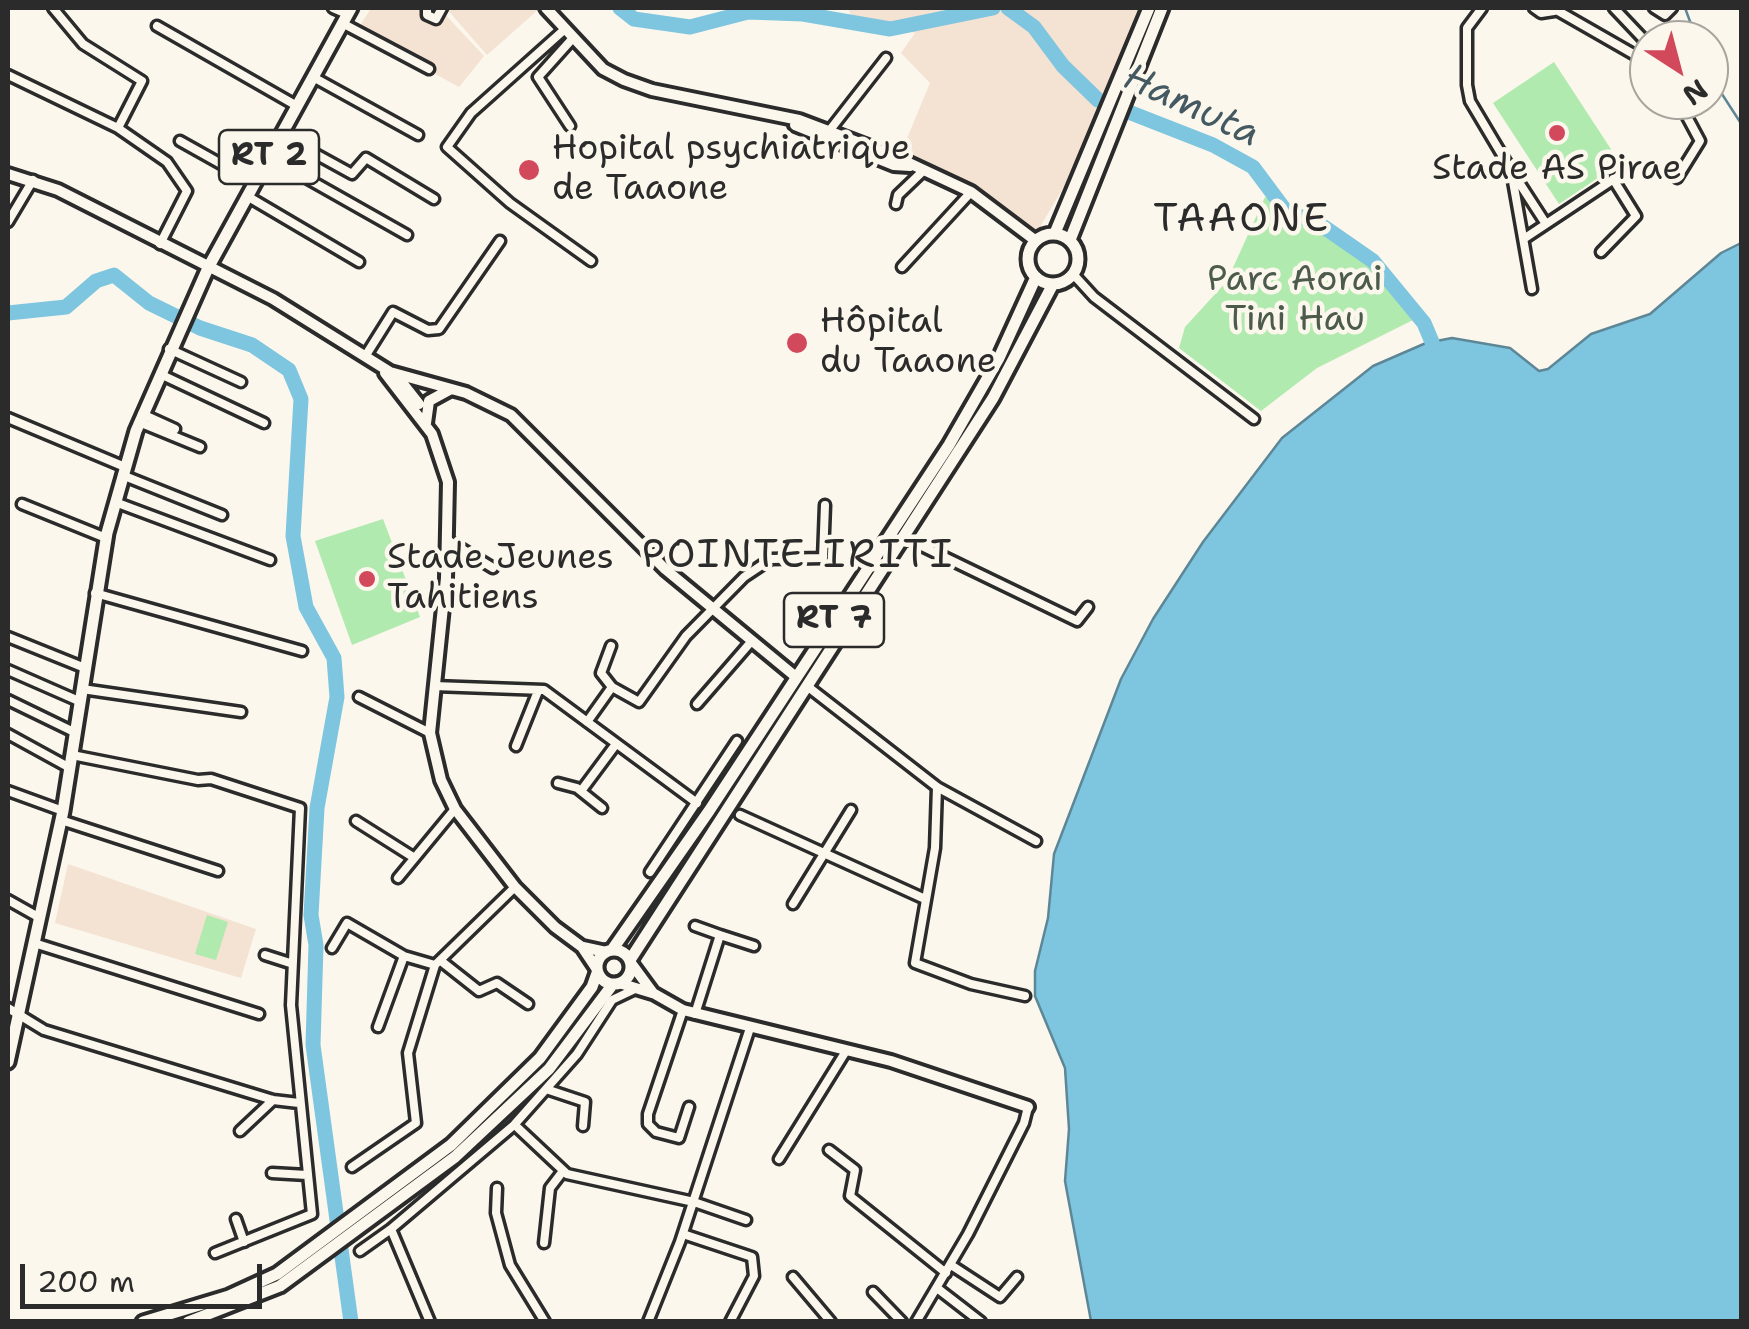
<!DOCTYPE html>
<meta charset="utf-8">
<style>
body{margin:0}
#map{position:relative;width:1749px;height:1329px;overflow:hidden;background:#fbf7ec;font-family:"Shantell Sans",sans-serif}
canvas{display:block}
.frame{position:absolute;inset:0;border:10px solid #2b2b2b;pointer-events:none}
.north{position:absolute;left:1629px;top:20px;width:100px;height:100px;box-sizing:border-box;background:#fbf7ec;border:2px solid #a8a59f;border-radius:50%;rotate:144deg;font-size:28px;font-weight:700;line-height:40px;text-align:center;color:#2b2b2b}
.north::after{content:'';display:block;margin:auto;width:35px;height:45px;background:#d1495b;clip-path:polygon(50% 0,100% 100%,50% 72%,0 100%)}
.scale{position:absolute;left:20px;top:1264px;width:242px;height:45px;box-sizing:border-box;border:5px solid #2b2b2b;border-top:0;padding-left:12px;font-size:30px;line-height:35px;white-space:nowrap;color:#2b2b2b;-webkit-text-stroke:8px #fbf7ec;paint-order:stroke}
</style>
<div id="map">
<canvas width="1749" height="1329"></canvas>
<div class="frame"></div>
<div class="north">N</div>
<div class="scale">200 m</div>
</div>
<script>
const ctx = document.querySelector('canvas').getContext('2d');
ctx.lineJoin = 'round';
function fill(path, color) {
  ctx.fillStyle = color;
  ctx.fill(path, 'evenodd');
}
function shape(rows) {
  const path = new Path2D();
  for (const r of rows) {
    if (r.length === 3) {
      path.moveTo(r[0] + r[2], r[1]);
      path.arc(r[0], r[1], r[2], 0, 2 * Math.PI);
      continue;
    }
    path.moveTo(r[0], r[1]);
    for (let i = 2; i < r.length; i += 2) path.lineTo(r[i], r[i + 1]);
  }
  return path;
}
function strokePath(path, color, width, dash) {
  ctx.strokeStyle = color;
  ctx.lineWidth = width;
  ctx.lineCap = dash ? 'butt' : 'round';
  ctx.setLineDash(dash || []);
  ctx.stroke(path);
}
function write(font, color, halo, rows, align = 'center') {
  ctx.font = font + ' "Shantell Sans",sans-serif';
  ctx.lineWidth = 9;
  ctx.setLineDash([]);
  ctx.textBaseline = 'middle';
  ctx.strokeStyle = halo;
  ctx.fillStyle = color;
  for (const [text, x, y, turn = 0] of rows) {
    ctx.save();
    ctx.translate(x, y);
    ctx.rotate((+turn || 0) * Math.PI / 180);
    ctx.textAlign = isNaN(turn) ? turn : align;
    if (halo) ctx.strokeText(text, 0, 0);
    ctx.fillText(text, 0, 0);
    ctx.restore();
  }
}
fill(shape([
 [371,8,439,8,484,56,459,87,357,31],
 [446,8,540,8,487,55],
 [848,8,1141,8,1085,151,1037,232,972,186,898,160,930,83,901,53,915,33,851,15],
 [68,864,256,929,241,978,55,923]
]), '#f4e2d2');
fill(shape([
 [1554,62,1620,163,1559,204,1493,103],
 [1265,197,1382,272,1413,320,1317,368,1261,411,1179,348,1185,327,1227,281],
 [383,519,420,617,352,645,315,541],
 [207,915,228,922,216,960,195,954]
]), '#b0eaae');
const water = shape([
 [1741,243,1741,1321,1091,1321,1065,1181,1069,1129,1065,1068,1035,996,1035,971,1048,918,1054,854,1121,679,1153,619,1203,542,1282,438,1373,366,1426,343,1452,338,1510,348,1539,371,1548,369,1591,334,1650,314,1721,253,1741,243]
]);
fill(water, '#7ec5df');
strokePath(water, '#5d8797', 2.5);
strokePath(shape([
 [1685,8,1697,40],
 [1709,74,1742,125]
]), '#5d8797', 2.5);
strokePath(shape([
 [620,8,634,19,690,27,748,12,803,14,890,29,993,8],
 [1008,8,1034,27,1063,66,1098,100,1213,145,1253,167,1285,210,1324,227,1373,261,1424,323,1432,342],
 [8,313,66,307,96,281,114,275,149,303,200,328,252,345,289,370,301,399,293,536,306,607,334,658,337,697,317,808,311,915,316,945,313,1045,351,1322]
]), '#7ec5df', 15);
const street = shape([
 [53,8,83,44,142,81,118,128,167,162,187,191,160,244],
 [333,8,347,14],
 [427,8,427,15,436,19,442,8],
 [1482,8,1467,28,1467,85,1470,101,1511,170,1532,289],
 [1534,8,1541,13,1554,11],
 [1553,8,1649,63],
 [1614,8,1649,45],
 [1654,8,1665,15,1672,8],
 [342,23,429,69],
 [157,26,297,106],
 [565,29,471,113,447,147,510,203,591,261],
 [8,75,118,128],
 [313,77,418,135],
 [570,126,538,77,573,38],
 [281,135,352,174,366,158,434,199],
 [826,135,886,58],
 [180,141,255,183],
 [269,157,407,235],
 [1511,170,1546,224],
 [1677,178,1700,141,1678,100],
 [247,196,359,262],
 [896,204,898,195,923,171],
 [8,222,33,180],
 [1525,238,1617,177],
 [1601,252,1636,216,1613,179],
 [902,267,971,192],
 [1073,274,1094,297,1254,419],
 [169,349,241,382],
 [366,355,393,312,428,330,439,329,500,241],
 [160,374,264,423],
 [142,414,175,429],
 [8,418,125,467],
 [139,422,200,447],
 [122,475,222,515],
 [115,502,270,560],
 [22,504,106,538],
 [903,537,1077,621,1088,607],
 [449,541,493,568],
 [95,593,302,651],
 [8,637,85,668],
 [8,670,81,702],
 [434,686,544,690,697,803],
 [807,686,937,787,1036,841],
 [612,687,639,702,686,636,744,577,771,559,823,558,825,505],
 [82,689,241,712],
 [359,697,430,733],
 [8,700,76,733],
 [697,704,750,643],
 [587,722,612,687,601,673,611,646],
 [8,734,70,768],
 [516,746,538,691],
 [72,755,198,780,211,779,300,808,291,1005,312,1214,215,1253],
 [558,783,577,788,602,808],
 [937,787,935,848,915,963,971,984,1025,996],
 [8,791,63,811],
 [581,791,616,744],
 [740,815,925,899],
 [61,820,218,871],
 [356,821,413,857],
 [650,872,737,741],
 [398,878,455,809],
 [8,900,40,918],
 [793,904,851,810],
 [695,926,720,935],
 [34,943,259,1014],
 [332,948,347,923,404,956,435,965],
 [265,955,290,963],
 [441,961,479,991,497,983,528,1004],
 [8,1008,44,1030,273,1100,299,1103],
 [683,1010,648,1114,648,1124,656,1132,679,1138,689,1107],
 [695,1014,720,935,754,946],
 [378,1027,404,956],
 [546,1089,585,1102,583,1126],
 [518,1128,567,1174,694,1202,746,1220],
 [240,1131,273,1100],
 [829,1150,855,1170,850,1196,946,1273],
 [779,1159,846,1051],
 [352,1167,416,1123,408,1053,435,965,515,887],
 [272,1173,307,1175],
 [497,1188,496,1213,510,1265,545,1322],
 [236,1219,244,1242],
 [683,1234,752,1257,754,1276,730,1322],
 [544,1243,550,1188,563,1171],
 [360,1251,391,1229],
 [951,1265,1000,1297,1017,1277],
 [793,1277,831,1322],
 [937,1288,981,1322],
 [873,1292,902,1322],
 [430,1322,391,1229,514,1125,577,1054,612,1000,633,990],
 [648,1322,680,1242,750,1028],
 [916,1322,968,1234,1024,1123,1028,1107]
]);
const secondary = shape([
 [546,8,603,69,624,80,652,90,799,120,894,156,971,192,1036,241],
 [795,125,894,165,910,166],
 [8,174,58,190,273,299,390,372,466,393,511,415,665,569,796,677],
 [385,373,432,434,448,482,446,578,430,733,441,780,455,809,515,887,555,927,582,947,596,968],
 [397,376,419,404],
 [426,423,429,401,451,389],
 [583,947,606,952],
 [631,963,653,993,683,1010,891,1061,1028,1107],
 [619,983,652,993]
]);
const primary = shape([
 [1055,233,1149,8],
 [1053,259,25],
 [1070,240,1162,8],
 [614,967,17],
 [612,950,709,811,949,445,999,358,1036,277],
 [630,960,993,398,1053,284],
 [8,1062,63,811,107,533,136,431,208,268,351,8],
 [143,1322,229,1296,277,1274,451,1145,540,1058,592,987,597,973],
 [188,1322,280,1286,455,1157,549,1069,613,984]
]);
strokePath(street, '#2b2b2b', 15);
strokePath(secondary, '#2b2b2b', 18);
strokePath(primary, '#2b2b2b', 19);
strokePath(street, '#fbf7ec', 8);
strokePath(secondary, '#fbf7ec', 10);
strokePath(primary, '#fbf7ec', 11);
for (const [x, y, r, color] of [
 [1557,133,10,"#d1495b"],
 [529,170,12,"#d1495b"],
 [797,343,12,"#d1495b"],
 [367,579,10,"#d1495b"]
]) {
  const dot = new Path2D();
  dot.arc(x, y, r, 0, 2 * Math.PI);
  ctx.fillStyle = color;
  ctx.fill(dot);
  strokePath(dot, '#fbf7ec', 4);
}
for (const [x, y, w] of [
 [269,157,100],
 [834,620,100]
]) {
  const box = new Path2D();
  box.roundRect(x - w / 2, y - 27, w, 54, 8);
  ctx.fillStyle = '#fbf7ec';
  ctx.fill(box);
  strokePath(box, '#2b2b2b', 2.5);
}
write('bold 32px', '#2b2b2b', null, [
 ["RT 2",269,157],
 ["RT 7",834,620]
]);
write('35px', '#2b2b2b', '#fbf7ec', [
 ["Hopital psychiatrique",552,150],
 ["de Taaone",552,190],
 ["Stade AS Pirae",1557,170,"center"],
 ["Hôpital",820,323],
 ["du Taaone",820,363],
 ["Stade Jeunes",387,559],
 ["Tahitiens",387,599]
], 'left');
write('35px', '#4c5b4c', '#fbf7ec', [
 ["Parc Aorai",1295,281],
 ["Tini Hau",1295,321]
]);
write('italic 38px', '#445961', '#fbf7ec', [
 ["Hamuta",1191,107,25]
]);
ctx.letterSpacing = '2.5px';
write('40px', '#2b2b2b', '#fbf7ec', [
 ["TAAONE",1242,221],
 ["POINTE IRITI",798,557]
]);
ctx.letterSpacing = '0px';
</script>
